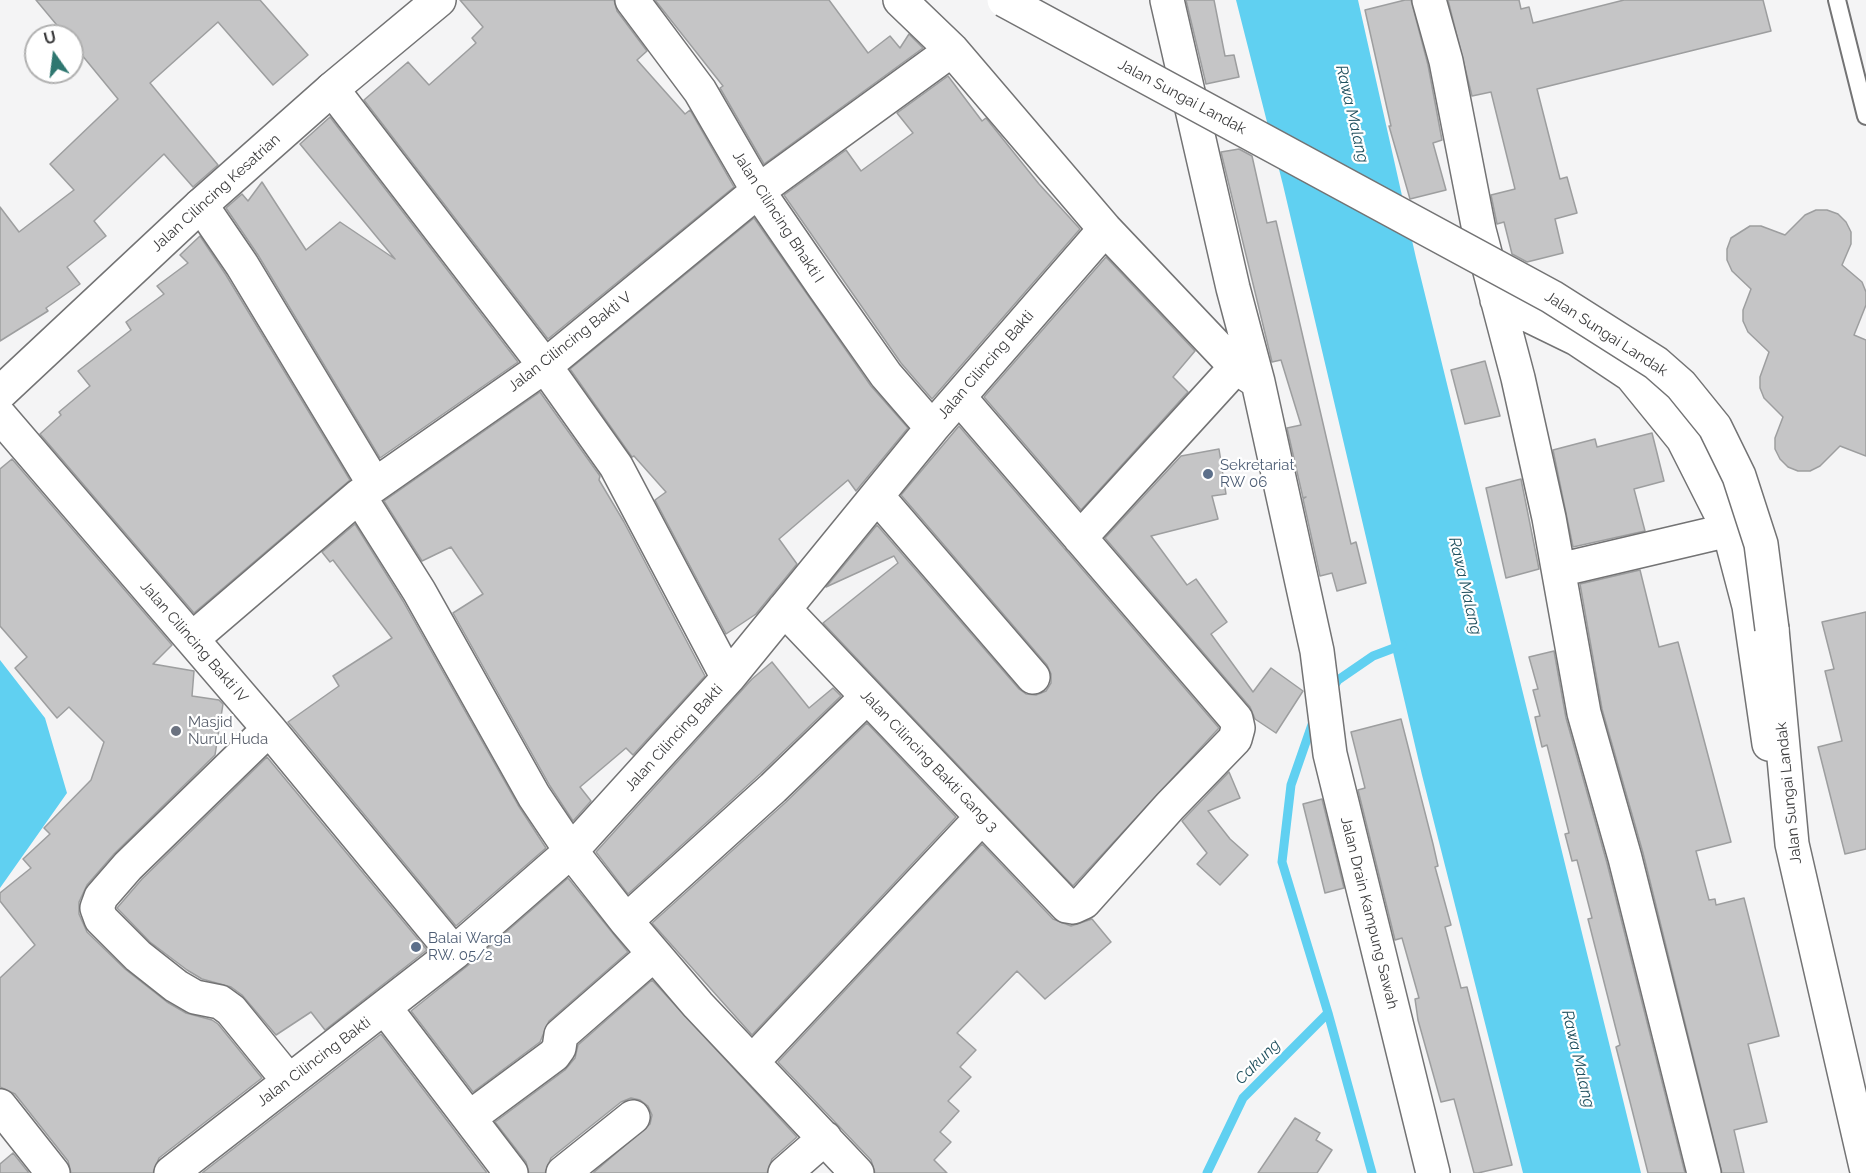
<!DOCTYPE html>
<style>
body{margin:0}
#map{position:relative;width:1866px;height:1173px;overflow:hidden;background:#f4f4f5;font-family:Raleway,sans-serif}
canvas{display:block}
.north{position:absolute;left:24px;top:24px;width:60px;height:60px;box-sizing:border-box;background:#fff;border:2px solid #b1b1b1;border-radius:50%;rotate:346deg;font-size:16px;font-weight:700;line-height:24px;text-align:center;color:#3c3c3d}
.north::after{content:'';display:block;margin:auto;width:21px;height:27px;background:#2f7770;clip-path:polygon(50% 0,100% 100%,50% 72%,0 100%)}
</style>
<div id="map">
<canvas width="1866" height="1173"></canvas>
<div class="north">U</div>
</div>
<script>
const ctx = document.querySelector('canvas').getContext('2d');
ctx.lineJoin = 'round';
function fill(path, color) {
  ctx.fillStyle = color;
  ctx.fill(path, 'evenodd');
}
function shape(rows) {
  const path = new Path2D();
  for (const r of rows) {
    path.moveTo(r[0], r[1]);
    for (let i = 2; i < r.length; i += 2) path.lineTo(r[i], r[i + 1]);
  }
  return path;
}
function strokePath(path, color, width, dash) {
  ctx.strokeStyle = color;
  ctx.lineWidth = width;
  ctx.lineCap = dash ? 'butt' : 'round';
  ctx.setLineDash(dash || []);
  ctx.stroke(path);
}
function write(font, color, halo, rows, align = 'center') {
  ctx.font = font + ' Raleway,sans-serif';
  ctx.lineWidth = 4.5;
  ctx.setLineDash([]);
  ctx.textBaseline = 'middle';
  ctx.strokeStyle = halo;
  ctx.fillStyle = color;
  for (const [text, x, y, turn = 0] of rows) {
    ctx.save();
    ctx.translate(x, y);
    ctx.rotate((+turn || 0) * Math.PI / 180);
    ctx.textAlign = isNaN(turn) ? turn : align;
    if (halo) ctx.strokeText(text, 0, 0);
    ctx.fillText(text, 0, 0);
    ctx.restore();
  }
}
fill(shape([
 [1236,0,1358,0,1416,258,1641,1173,1523,1173,1422,775,1283,185],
 [0,660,45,718,67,793,0,888]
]), '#60d0f1');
strokePath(shape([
 [1332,689,1338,680,1373,656,1402,645],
 [1315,716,1291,785,1282,862,1328,1013,1372,1173],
 [1207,1173,1243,1098,1328,1013]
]), '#60d0f1', 9);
const building = shape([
 [36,0,260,0,308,55,273,85,218,22,150,83,218,165,193,187,164,154,94,221,106,236,67,267,80,284,46,308,48,311,0,341,0,207,19,232,74,190,50,164,118,99,72,43,72,36,66,36,36,0],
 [460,0,614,0,617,11,647,51,637,60,685,114,690,110,734,187,548,339,364,100,408,62,429,85,476,43,472,38,483,27,460,0],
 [655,0,829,0,868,53,890,36,900,48,909,34,923,48,764,164,720,88,723,86,655,0],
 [1186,0,1214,0,1225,56,1234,55,1239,77,1206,84,1186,0],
 [1405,0,1411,0,1428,65,1442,140,1433,143,1446,190,1410,199,1389,126,1391,126,1365,10,1405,0],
 [1448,0,1519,0,1521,9,1529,7,1533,23,1624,0,1763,0,1771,31,1537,89,1560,179,1567,177,1577,213,1555,219,1563,253,1527,262,1512,254,1504,222,1497,224,1491,195,1515,189,1491,92,1472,96,1448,0],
 [948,76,982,121,986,118,1039,184,1080,229,932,399,901,363,784,195,846,150,861,171,913,133,897,113,948,76],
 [330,117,518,362,380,458,258,255,226,208,242,194,248,201,262,182,306,250,340,222,395,259,300,144,330,117],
 [1239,149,1252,156,1267,223,1276,221,1351,544,1356,542,1366,583,1337,591,1332,573,1320,576,1303,499,1306,497,1303,498,1287,428,1301,425,1281,360,1272,362,1221,152,1239,149],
 [1816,210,1827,210,1838,214,1846,222,1851,232,1851,244,1842,265,1862,282,1866,292,1866,305,1854,335,1866,340,1866,456,1840,446,1820,466,1810,471,1798,471,1788,467,1780,459,1775,449,1775,438,1783,417,1764,398,1760,388,1760,377,1769,352,1748,332,1743,321,1743,310,1751,289,1732,271,1727,260,1727,249,1731,238,1750,226,1761,226,1785,235,1805,215,1816,210],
 [754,218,871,386,908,428,856,491,848,480,779,539,797,564,756,614,726,634,655,500,666,492,634,456,632,457,570,369,754,218],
 [200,236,226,275,350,480,194,613,40,434,61,415,59,412,90,386,78,371,131,330,126,322,164,294,157,286,188,263,180,255,200,236],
 [1106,257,1195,351,1173,377,1188,392,1081,510,984,397,1106,257],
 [1485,361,1500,416,1465,424,1451,370,1485,361],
 [540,392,600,476,599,480,624,522,705,676,633,755,626,748,580,787,591,801,573,821,550,786,453,613,483,594,451,547,422,561,384,501,540,392],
 [959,426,1219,728,1073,886,823,623,898,563,894,556,826,587,877,525,1019,689,1026,694,1036,695,1046,691,1051,683,1051,674,1047,665,901,495,959,426],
 [1652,433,1664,481,1634,489,1645,531,1573,547,1553,450,1595,439,1597,447,1652,433],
 [1219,449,1226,494,1212,496,1218,519,1151,536,1187,585,1196,579,1227,622,1211,634,1253,692,1271,668,1303,691,1276,733,1255,719,1250,707,1105,538,1181,456,1219,449],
 [12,459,172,645,153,664,194,671,192,696,219,700,223,704,215,755,114,854,87,885,79,902,79,914,87,932,125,969,167,1002,186,1013,212,1020,218,1024,262,1078,159,1158,153,1173,71,1173,68,1161,15,1094,0,1087,0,978,35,945,0,901,0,893,31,868,23,859,50,834,44,828,91,780,104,742,69,707,57,718,15,668,27,657,0,626,0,469,12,459],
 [1521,479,1539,569,1506,578,1486,488,1521,479],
 [355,524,403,601,518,805,546,848,456,926,288,722,339,686,333,676,392,638,333,560,330,562,322,552,355,524],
 [1640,570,1659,647,1678,642,1731,842,1696,851,1709,900,1715,899,1716,905,1744,898,1779,1036,1748,1044,1767,1122,1734,1130,1744,1173,1722,1173,1643,853,1602,709,1580,584,1640,570],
 [1866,612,1866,849,1845,854,1818,747,1842,741,1825,671,1834,669,1822,622,1866,612],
 [1554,651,1566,718,1607,863,1685,1173,1648,1173,1624,1078,1616,1047,1620,1045,1588,919,1592,918,1577,860,1572,861,1565,834,1569,833,1547,745,1542,747,1535,717,1540,716,1533,690,1538,689,1529,657,1554,651],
 [772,662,809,708,833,688,841,696,760,774,628,894,596,852,752,679,772,662],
 [1401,719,1433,844,1438,866,1435,867,1451,925,1445,927,1455,965,1461,988,1467,987,1512,1165,1478,1173,1474,1173,1454,1099,1441,1102,1418,1020,1415,999,1419,998,1402,938,1395,940,1358,790,1365,788,1351,732,1401,719],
 [867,723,956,817,752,1035,652,923,786,802,867,723],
 [267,757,427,950,325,1030,311,1012,276,1035,242,995,231,987,202,979,187,970,150,942,117,908,142,879,267,757],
 [1229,772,1240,798,1208,811,1230,839,1248,855,1220,885,1197,864,1207,853,1182,821,1229,772],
 [1322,799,1344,888,1325,893,1303,804,1322,799],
 [982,844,1053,919,1071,926,1092,919,1111,942,1045,999,1017,971,957,1033,976,1050,960,1067,971,1077,948,1101,959,1111,940,1132,951,1142,934,1160,947,1173,875,1173,871,1160,778,1062,982,844],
 [568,878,628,952,549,1021,540,1042,473,1092,411,1011,466,967,568,878],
 [652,980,797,1137,772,1159,767,1173,593,1173,650,1124,652,1115,648,1106,640,1100,631,1098,621,1102,551,1158,545,1173,529,1173,526,1162,495,1122,565,1070,575,1058,578,1045,652,980],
 [381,1034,487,1173,202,1173,381,1034],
 [1295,1118,1320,1133,1316,1140,1332,1150,1317,1173,1258,1173,1295,1118],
 [13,1153,29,1173,0,1173,0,1164,13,1153]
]);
fill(building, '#c5c5c6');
strokePath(building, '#9d9e9f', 1.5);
const lane = shape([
 [1837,0,1866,116]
]);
const street = shape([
 [632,0,700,91,758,191,824,287,886,375,932,428],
 [900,0,952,50,1105,229,1236,367,1258,382],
 [1167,0,1233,288,1258,382,1317,651,1330,754,1433,1173],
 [1429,0,1446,61,1479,230,1518,378,1549,518,1584,713,1625,858,1704,1173],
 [332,89,545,366,616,466,728,678],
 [201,205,242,265,374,484],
 [1497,300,1577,339,1631,375,1683,439,1729,530,1749,606,1769,744],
 [0,416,269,729,454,953],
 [359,496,419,591,534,796,571,851,626,921,698,1005,857,1173],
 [877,496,1033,677],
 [1080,538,1236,367],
 [1559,570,1729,530],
 [784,609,1067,906,1073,907,1084,902,1170,806,1235,739,1238,728,1236,719,959,397],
 [192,639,359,496,545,366,758,191,952,50],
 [269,729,128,866,101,897,97,908,101,919,138,956,176,986,195,997,220,1002,231,1010,288,1080],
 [626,921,773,788,867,697],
 [385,1008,511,1173],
 [753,1061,982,817],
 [0,1106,53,1173],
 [469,1118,554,1055,559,1048,561,1035,654,954],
 [171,1173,454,953,571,851,728,678,932,428,1105,229],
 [563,1173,633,1117],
 [785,1173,825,1138]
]);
const secondary = shape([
 [0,393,201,205,332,89,439,0],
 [1772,629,1792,844,1866,1167]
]);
strokePath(lane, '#737374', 20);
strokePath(street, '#737374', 36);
strokePath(secondary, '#737374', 36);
strokePath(lane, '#fff', 16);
strokePath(street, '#fff', 33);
strokePath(secondary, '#fff', 33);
const secondaryBridge = shape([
 [1004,0,1552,297,1656,363,1681,385,1715,427,1739,476,1761,544,1772,629]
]);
strokePath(secondaryBridge, '#737374', 36, []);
strokePath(secondaryBridge, '#fff', 33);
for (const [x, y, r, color] of [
 [1208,474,6,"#5c6f8a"],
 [176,731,6,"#6b7280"],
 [416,947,6,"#5c6f8a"]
]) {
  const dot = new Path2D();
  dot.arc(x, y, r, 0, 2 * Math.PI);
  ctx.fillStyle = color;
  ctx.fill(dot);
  strokePath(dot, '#fff', 2);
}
write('15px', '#3c3c3d', '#fff', [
 ["Jalan Sungai Landak",1182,97,28],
 ["Jalan Cilincing Kesatrian",216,193,-42],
 ["Jalan Cilincing Bhakti I",778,217,57],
 ["Jalan Sungai Landak",1606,334,33],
 ["Jalan Cilincing Bakti V",570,342,-38],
 ["Jalan Cilincing Bakti",986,365,-49],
 ["Jalan Cilincing Bakti IV",194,642,49],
 ["Jalan Cilincing Bakti",674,738,-48],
 ["Jalan Cilincing Bakti Gang 3",929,761,46],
 ["Jalan Sungai Landak",1789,793,-96],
 ["Jalan Drain Kampung Sawah",1369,913,76],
 ["Jalan Cilincing Bakti",314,1062,-37]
]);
write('15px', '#4e5e75', '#fff', [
 ["Sekretariat",1220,465],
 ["RW 06",1220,482],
 ["Balai Warga",428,938],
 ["RW. 05/2",428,955]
], 'left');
write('15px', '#5b616d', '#fff', [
 ["Masjid",188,722],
 ["Nurul Huda",188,739]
], 'left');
write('italic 16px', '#225260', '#fff', [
 ["Rawa Malang",1352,114,77],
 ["Rawa Malang",1465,586,77],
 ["Rawa Malang",1578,1059,77],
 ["Cakung",1258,1062,-45]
]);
</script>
